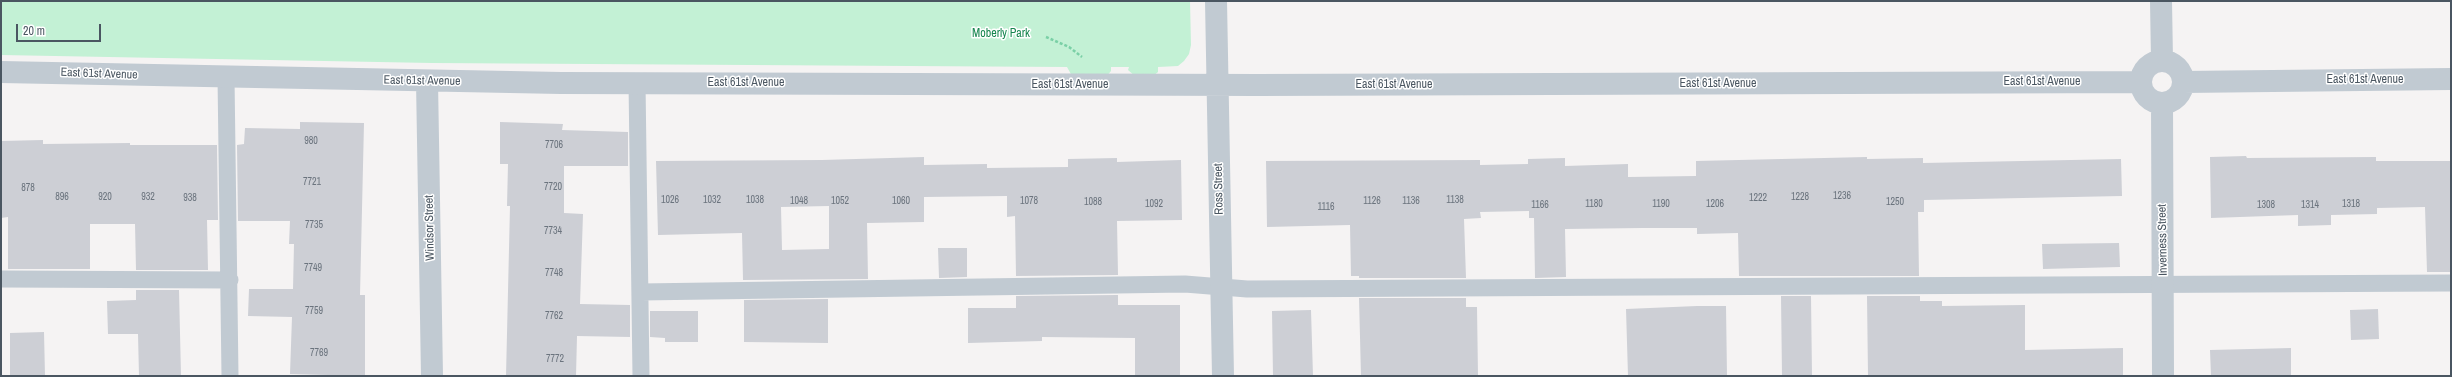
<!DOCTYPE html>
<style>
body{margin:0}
#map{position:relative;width:2452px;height:377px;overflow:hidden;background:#f5f3f3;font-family:"Archivo Narrow",sans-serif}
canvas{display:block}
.frame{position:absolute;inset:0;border:2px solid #4a5661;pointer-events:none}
.scale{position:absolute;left:16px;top:24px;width:85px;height:18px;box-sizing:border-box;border:2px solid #4a5661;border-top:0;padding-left:5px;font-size:12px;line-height:14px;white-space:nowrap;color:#4a5661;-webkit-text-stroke:3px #fff;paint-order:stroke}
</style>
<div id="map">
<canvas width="2452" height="377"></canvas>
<div class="frame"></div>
<div class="scale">20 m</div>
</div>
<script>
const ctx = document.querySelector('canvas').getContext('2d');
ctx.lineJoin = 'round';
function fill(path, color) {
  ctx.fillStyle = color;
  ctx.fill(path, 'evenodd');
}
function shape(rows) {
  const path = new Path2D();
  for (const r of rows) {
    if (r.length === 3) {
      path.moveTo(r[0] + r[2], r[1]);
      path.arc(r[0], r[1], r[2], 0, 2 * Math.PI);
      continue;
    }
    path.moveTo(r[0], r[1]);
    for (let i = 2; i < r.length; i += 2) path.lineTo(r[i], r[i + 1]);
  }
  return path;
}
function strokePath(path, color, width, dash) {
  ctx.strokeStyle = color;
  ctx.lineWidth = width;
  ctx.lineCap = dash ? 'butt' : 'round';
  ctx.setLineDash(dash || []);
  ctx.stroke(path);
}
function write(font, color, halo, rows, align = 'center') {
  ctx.font = font + ' "Archivo Narrow",sans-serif';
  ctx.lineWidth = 3;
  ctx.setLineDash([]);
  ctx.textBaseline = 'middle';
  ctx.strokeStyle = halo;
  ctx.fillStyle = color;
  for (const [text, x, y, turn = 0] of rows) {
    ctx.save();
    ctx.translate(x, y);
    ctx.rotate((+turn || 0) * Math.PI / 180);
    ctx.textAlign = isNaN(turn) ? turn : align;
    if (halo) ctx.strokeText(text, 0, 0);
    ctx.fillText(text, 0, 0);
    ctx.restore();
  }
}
fill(shape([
 [1,1,1190,1,1191,45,1189,54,1184,61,1178,66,1158,67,1158,72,1151,78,1136,77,1128,70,1129,67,1111,67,1111,71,1105,78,1072,76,1067,67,432,63,1,55]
]), '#c3f1d5');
fill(shape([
 [300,122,364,123,360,295,365,295,365,376,290,374,292,317,248,316,249,289,293,289,294,244,289,244,290,221,238,221,237,145,244,144,245,128,300,129],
 [500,122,563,124,562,130,628,132,628,166,564,166,564,213,583,214,580,304,630,305,630,337,577,336,576,376,506,376,510,206,507,206,508,164,500,164],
 [43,140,43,144,130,143,130,145,217,145,218,220,207,220,208,270,136,270,135,224,90,224,90,269,8,269,8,217,1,218,1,141],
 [2246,156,2247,158,2376,157,2376,161,2451,161,2451,272,2427,272,2425,207,2377,208,2377,214,2331,215,2331,225,2298,226,2298,215,2211,218,2210,157],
 [924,157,924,165,987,164,987,168,1068,167,1068,159,1117,158,1117,162,1181,160,1182,220,1117,221,1118,275,1016,276,1015,216,1007,217,1007,196,924,197,924,222,867,223,868,279,743,280,742,233,658,235,656,161,822,160],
 [829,206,829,249,782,250,781,207],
 [1867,157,1867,159,1923,158,1923,163,2121,159,2122,196,1924,200,1924,212,1918,212,1919,276,1739,276,1738,233,1697,234,1697,228,1642,228,1565,229,1566,277,1535,278,1534,218,1529,218,1529,211,1480,212,1481,218,1464,219,1466,278,1359,278,1359,276,1351,276,1350,225,1267,227,1266,161,1480,160,1480,165,1528,164,1528,159,1565,158,1565,166,1628,164,1628,177,1696,176,1696,161],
 [2119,243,2120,267,2043,269,2042,244],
 [938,248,967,248,967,277,939,278],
 [136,290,179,290,181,376,139,376,138,334,108,334,107,301,136,300],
 [1118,295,1118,305,1180,305,1180,376,1135,376,1135,338,1042,337,1042,341,968,343,968,308,1016,308,1016,296],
 [1781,296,1811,296,1812,376,1782,376],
 [1867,296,1920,296,1920,301,1942,301,1942,306,2025,305,2025,350,2123,348,2123,376,1868,376],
 [1359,298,1466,298,1466,307,1477,307,1478,376,1361,376],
 [828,299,828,343,744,342,744,300],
 [1697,306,1726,306,1727,376,1628,376,1626,309],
 [2378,309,2379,339,2351,340,2350,310],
 [1311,310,1313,376,1273,376,1272,311],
 [650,311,698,311,698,342,665,342,665,338,650,337],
 [44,332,45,376,10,376,10,333],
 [2291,348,2291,376,2211,376,2210,350]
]), '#cdcfd5');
strokePath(shape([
 [1046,37,1069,47,1082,57]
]), '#7ad0a6', 2.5, [3, 2]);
strokePath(shape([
 [226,77,230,376],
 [637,82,641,376],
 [1,279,230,280],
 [641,292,1185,284,1247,289,2451,283]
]), '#c1cad2', 17);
strokePath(shape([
 [1216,1,1223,376],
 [2161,1,2162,60],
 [2162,82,21],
 [1,72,561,83,1258,85,2140,82],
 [427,81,432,376],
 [2183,82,2451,79],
 [2162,103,2163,376]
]), '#c1cad2', 22);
write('10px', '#6b747e', null, [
 ["980",311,141],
 ["7706",554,145],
 ["7721",312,182],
 ["7720",553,187],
 ["878",28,188],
 ["1236",1842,196],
 ["896",62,197],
 ["920",105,197],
 ["932",148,197],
 ["1228",1800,197],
 ["938",190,198],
 ["1222",1758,198],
 ["1026",670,200],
 ["1032",712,200],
 ["1038",755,200],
 ["1138",1455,200],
 ["1048",799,201],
 ["1052",840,201],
 ["1060",901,201],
 ["1078",1029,201],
 ["1126",1372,201],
 ["1136",1411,201],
 ["1088",1093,202],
 ["1250",1895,202],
 ["1092",1154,204],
 ["1180",1594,204],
 ["1190",1661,204],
 ["1206",1715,204],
 ["1318",2351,204],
 ["1166",1540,205],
 ["1308",2266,205],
 ["1314",2310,205],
 ["1116",1326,207],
 ["7735",314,225],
 ["7734",553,231],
 ["7749",313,268],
 ["7748",554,273],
 ["7759",314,311],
 ["7762",554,316],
 ["7769",319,353],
 ["7772",555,359]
]);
write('12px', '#17864f', '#fff', [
 ["Moberly Park",1001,34]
]);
write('12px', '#4a5661', '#fff', [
 ["East 61st Avenue",99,74,2],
 ["East 61st Avenue",2365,80],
 ["East 61st Avenue",422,81,1],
 ["East 61st Avenue",2042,82],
 ["East 61st Avenue",746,83],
 ["East 61st Avenue",1718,84],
 ["East 61st Avenue",1070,85],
 ["East 61st Avenue",1394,85],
 ["Ross Street",1219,189,-91],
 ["Windsor Street",430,228,-91],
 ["Inverness Street",2163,240,-91]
]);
</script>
